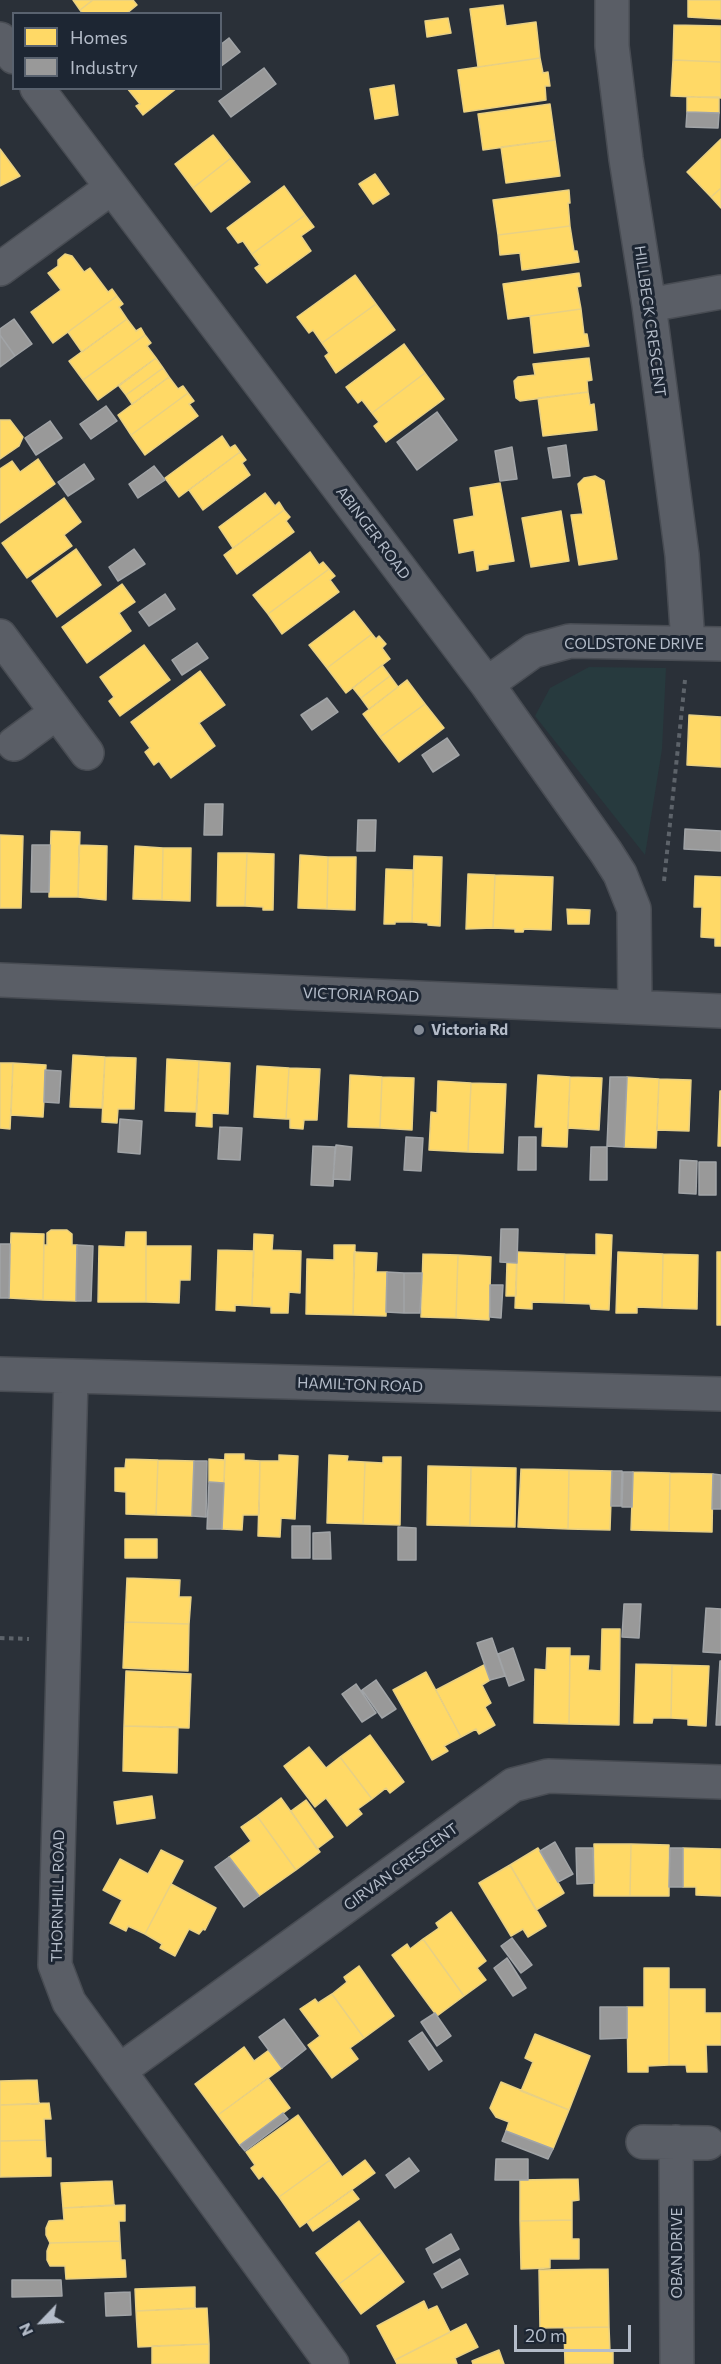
<!DOCTYPE html>
<style>
body{margin:0}
#map{position:relative;width:721px;height:2364px;overflow:hidden;background:#2a3038;font-family:Commissioner,sans-serif}
canvas{display:block}
.legend{position:absolute;left:12px;top:12px;width:210px;height:78px;box-sizing:border-box;background:#1d2633;border:2px solid #59626f;margin:0;padding:8px 10px;list-style:none;font-size:18px;color:#b4bcc9}
.legend li{display:flex;align-items:center;gap:12px;height:30px}
.legend b{width:30px;border:2px solid #59626f}
.north{position:absolute;left:12px;top:2292px;width:60px;height:60px;-webkit-text-stroke:4px #1d2633;paint-order:stroke;rotate:245deg;font-size:16px;font-weight:700;line-height:24px;text-align:center;color:#b4bcc9}
.north::after{content:'';display:block;margin:auto;width:21px;height:27px;background:#b4bcc9;clip-path:polygon(50% 0,100% 100%,50% 72%,0 100%)}
.scale{position:absolute;left:514px;top:2325px;width:117px;height:27px;box-sizing:border-box;border:3px solid #b4bcc9;border-top:0;padding-left:8px;font-size:18px;line-height:21px;white-space:nowrap;color:#b4bcc9;-webkit-text-stroke:4px #1d2633;paint-order:stroke}
</style>
<div id="map">
<canvas width="721" height="2364"></canvas>
<ul class="legend">
<li><b style="height:16px;background:#ffd966"></b>Homes</li>
<li><b style="height:16px;background:#999"></b>Industry</li>
</ul>
<div class="north">N</div>
<div class="scale">20 m</div>
</div>
<script>
const ctx = document.querySelector('canvas').getContext('2d');
ctx.lineJoin = 'round';
function fill(path, color) {
  ctx.fillStyle = color;
  ctx.fill(path, 'evenodd');
}
function shape(rows) {
  const path = new Path2D();
  for (const r of rows) {
    path.moveTo(r[0], r[1]);
    for (let i = 2; i < r.length; i += 2) path.lineTo(r[i], r[i + 1]);
  }
  return path;
}
function strokePath(path, color, width, dash) {
  ctx.strokeStyle = color;
  ctx.lineWidth = width;
  ctx.lineCap = dash ? 'butt' : 'round';
  ctx.setLineDash(dash || []);
  ctx.stroke(path);
}
function write(font, color, halo, rows, align = 'center') {
  ctx.font = font + ' Commissioner,sans-serif';
  ctx.lineWidth = 6;
  ctx.setLineDash([]);
  ctx.textBaseline = 'middle';
  ctx.strokeStyle = halo;
  ctx.fillStyle = color;
  for (const [text, x, y, turn = 0] of rows) {
    ctx.save();
    ctx.translate(x, y);
    ctx.rotate((+turn || 0) * Math.PI / 180);
    ctx.textAlign = isNaN(turn) ? turn : align;
    if (halo) ctx.strokeText(text, 0, 0);
    ctx.fillText(text, 0, 0);
    ctx.restore();
  }
}
fill(shape([
 [589,667,666,668,662,749,645,855,535,716,550,688]
]), '#273a3e');
const homes = shape([
 [73,0,93,0,80,10,73,0],
 [93,0,133,0,137,5,126,14,83,14,80,10,93,0],
 [688,0,721,0,721,19,688,17,688,0],
 [503,5,506,26,536,22,540,58,478,67,470,9,503,5],
 [448,18,451,33,427,37,425,21,448,18],
 [674,25,721,26,721,62,673,60,674,25],
 [540,58,543,73,548,72,550,86,545,86,546,100,464,112,458,70,540,58],
 [673,60,721,62,721,98,671,96,673,60],
 [394,85,398,115,375,119,370,89,394,85],
 [127,88,177,88,143,115,136,106,140,104,127,88],
 [687,97,719,97,719,113,687,112,687,97],
 [550,104,555,140,483,150,478,114,550,104],
 [213,135,231,158,193,188,175,164,213,135],
 [721,139,721,188,711,197,687,172,721,139],
 [555,140,560,176,506,183,501,147,555,140],
 [0,149,20,176,0,186,0,149],
 [231,158,250,182,211,212,193,188,231,158],
 [375,174,389,194,373,204,359,184,375,174],
 [284,186,305,215,252,254,243,241,238,243,227,228,284,186],
 [721,188,721,208,711,197,721,188],
 [569,190,570,203,568,203,570,226,498,235,493,200,569,190],
 [305,215,314,227,301,236,311,251,267,283,255,268,260,265,252,254,305,215],
 [570,226,574,251,577,251,579,262,522,270,520,253,500,255,498,235,570,226],
 [65,254,72,256,84,272,90,268,108,292,112,289,117,296,53,343,31,312,61,290,48,273,58,266,58,260,65,254],
 [579,273,581,286,577,287,581,309,508,319,503,284,579,273],
 [355,275,376,304,322,343,313,330,309,333,297,317,355,275],
 [117,296,123,304,119,307,127,319,82,352,68,332,117,296],
 [376,304,395,330,336,373,325,356,329,353,322,343,376,304],
 [581,309,584,334,587,334,589,346,534,353,530,316,581,309],
 [127,319,136,331,141,328,145,335,83,380,69,361,127,319],
 [145,335,151,343,147,346,156,358,98,400,83,380,145,335],
 [404,344,425,373,372,413,362,400,358,403,346,387,404,344],
 [156,358,163,368,126,395,119,386,156,358],
 [589,358,592,380,587,381,588,392,520,401,516,398,514,381,518,377,535,375,533,364,589,358],
 [163,368,169,377,132,404,126,395,163,368],
 [425,373,444,399,386,442,374,426,379,422,372,413,425,373],
 [169,377,178,389,183,386,188,393,131,435,118,415,169,377],
 [588,392,590,405,594,404,597,430,543,436,538,398,588,392],
 [188,393,194,401,189,404,198,416,145,455,131,435,188,393],
 [0,420,10,420,23,437,19,446,0,459,0,420],
 [222,436,230,448,235,445,240,452,179,497,165,478,222,436],
 [240,452,246,460,242,463,250,475,203,510,189,490,240,452],
 [38,459,55,484,0,523,0,469,12,461,20,472,38,459],
 [595,476,604,481,617,559,579,565,571,515,583,514,578,484,584,478,595,476],
 [500,483,514,561,488,565,488,569,477,571,474,550,459,553,454,520,474,516,470,488,500,483],
 [265,493,275,506,279,502,284,510,233,548,219,527,265,493],
 [64,498,81,522,64,535,72,546,27,578,2,543,64,498],
 [284,510,290,517,286,521,294,532,237,574,224,555,284,510],
 [561,511,569,561,531,567,522,518,561,511],
 [76,549,101,585,57,617,32,581,76,549],
 [310,552,319,565,323,562,329,569,268,614,253,595,310,552],
 [329,569,335,576,330,580,339,592,282,634,268,614,329,569],
 [122,584,135,602,119,613,131,631,87,663,62,627,122,584],
 [354,611,372,634,327,668,309,645,354,611],
 [372,634,376,639,379,636,386,644,382,648,390,659,346,693,327,668,372,634],
 [144,645,170,680,120,716,109,701,114,697,100,677,144,645],
 [382,665,390,676,361,698,353,688,382,665],
 [200,671,225,705,199,723,215,746,171,778,159,761,154,765,145,752,150,748,131,722,200,671],
 [390,676,398,687,369,709,361,698,390,676],
 [407,680,425,704,380,737,363,714,407,680],
 [425,704,444,728,399,762,380,737,425,704],
 [689,715,721,717,721,767,687,765,689,715],
 [51,831,80,832,78,897,49,897,51,831],
 [0,835,23,836,21,908,0,908,0,835],
 [79,845,107,846,106,900,78,897,79,845],
 [135,846,163,848,162,900,133,899,135,846],
 [163,848,191,848,190,901,162,900,163,848],
 [218,853,247,853,245,906,217,906,218,853],
 [247,853,274,854,273,910,263,910,263,907,245,906,247,853],
 [300,855,328,857,327,909,298,908,300,855],
 [414,856,442,857,440,926,428,925,428,923,412,922,414,856],
 [328,857,356,857,355,910,327,909,328,857],
 [386,869,413,870,412,922,395,922,395,924,384,924,386,869],
 [468,874,495,875,493,928,466,929,468,874],
 [495,875,553,877,551,930,524,929,523,932,515,932,515,929,493,928,495,875],
 [695,876,721,877,721,946,715,946,715,938,701,937,702,907,694,907,695,876],
 [567,909,590,910,589,924,568,924,567,909],
 [73,1055,105,1057,102,1108,70,1107,73,1055],
 [105,1057,136,1058,134,1109,118,1109,117,1123,102,1122,105,1057],
 [167,1059,199,1061,196,1112,165,1111,167,1059],
 [199,1061,230,1063,228,1114,212,1113,212,1127,196,1126,199,1061],
 [0,1063,13,1063,10,1129,0,1128,0,1063],
 [13,1063,46,1065,43,1117,11,1115,13,1063],
 [257,1066,289,1068,286,1119,254,1117,257,1066],
 [289,1068,320,1069,317,1120,304,1120,303,1129,290,1128,290,1119,286,1119,289,1068],
 [350,1075,382,1077,380,1128,348,1127,350,1075],
 [538,1075,570,1077,567,1147,542,1146,543,1127,535,1127,538,1075],
 [382,1077,414,1078,412,1130,380,1128,382,1077],
 [570,1077,602,1078,599,1130,568,1128,570,1077],
 [627,1077,659,1079,656,1148,624,1147,627,1077],
 [659,1079,691,1080,689,1131,657,1130,659,1079],
 [438,1081,471,1083,468,1152,429,1150,431,1112,437,1113,438,1081],
 [471,1083,506,1084,503,1153,468,1152,471,1083],
 [720,1091,721,1091,721,1146,718,1146,720,1091],
 [51,1230,67,1230,72,1234,72,1245,77,1245,76,1301,43,1300,44,1245,47,1245,47,1233,51,1230],
 [126,1232,146,1232,146,1302,98,1302,99,1246,125,1247,126,1232],
 [11,1233,44,1234,43,1300,9,1298,11,1233],
 [254,1234,273,1235,272,1250,301,1251,300,1293,289,1292,288,1313,271,1313,271,1307,252,1306,254,1234],
 [596,1234,612,1235,609,1310,591,1309,590,1304,564,1303,565,1254,596,1255,596,1234],
 [334,1245,355,1245,353,1315,306,1314,307,1259,334,1260,334,1245],
 [146,1246,191,1246,190,1280,180,1280,179,1303,146,1302,146,1246],
 [218,1250,254,1251,252,1306,235,1305,235,1311,216,1310,218,1250],
 [354,1252,377,1253,376,1272,387,1272,386,1316,353,1315,354,1252],
 [517,1252,565,1254,564,1303,532,1302,532,1309,515,1308,517,1252],
 [618,1252,663,1254,662,1308,637,1307,637,1313,616,1313,618,1252],
 [717,1252,721,1252,721,1325,717,1325,717,1252],
 [423,1254,458,1255,456,1318,421,1317,423,1254],
 [663,1254,698,1255,697,1309,662,1308,663,1254],
 [458,1255,491,1257,489,1320,456,1318,458,1255],
 [507,1262,517,1263,516,1296,506,1296,507,1262],
 [225,1454,244,1454,244,1460,260,1461,259,1515,243,1515,242,1530,222,1529,225,1454],
 [279,1455,298,1456,295,1519,281,1518,280,1537,258,1536,260,1461,279,1461,279,1455],
 [329,1455,348,1456,347,1461,365,1462,363,1524,327,1523,329,1455],
 [383,1457,401,1457,400,1525,363,1524,365,1462,383,1463,383,1457],
 [126,1459,158,1460,156,1515,126,1514,126,1492,115,1491,115,1468,125,1468,126,1459],
 [209,1459,225,1460,224,1483,209,1482,209,1459],
 [158,1460,194,1461,192,1516,156,1515,158,1460],
 [428,1466,471,1467,470,1526,427,1525,428,1466],
 [471,1467,516,1468,515,1527,470,1526,471,1467],
 [521,1469,569,1470,568,1529,518,1527,521,1469],
 [569,1470,612,1471,610,1530,568,1529,569,1470],
 [633,1472,670,1473,669,1531,631,1530,633,1472],
 [670,1473,713,1474,712,1532,669,1531,670,1473],
 [125,1539,157,1539,157,1558,125,1558,125,1539],
 [127,1578,180,1580,179,1597,191,1597,189,1624,125,1622,127,1578],
 [125,1622,189,1624,188,1671,123,1668,125,1622],
 [602,1629,620,1629,619,1725,569,1724,570,1656,589,1656,588,1670,601,1671,602,1629],
 [547,1648,570,1648,569,1724,534,1723,535,1669,546,1670,547,1648],
 [636,1664,672,1665,671,1718,653,1718,652,1723,634,1723,636,1664],
 [484,1665,490,1680,482,1685,491,1703,485,1707,495,1725,479,1734,476,1729,461,1737,436,1690,484,1665],
 [672,1665,709,1666,706,1726,688,1725,688,1719,671,1718,672,1665],
 [126,1671,191,1674,189,1728,124,1726,126,1671],
 [426,1672,461,1737,444,1746,448,1751,432,1760,393,1690,426,1672],
 [124,1726,178,1727,177,1773,123,1771,124,1726],
 [370,1735,404,1782,390,1793,386,1788,372,1799,340,1757,370,1735],
 [309,1747,326,1768,340,1757,372,1799,358,1809,362,1814,347,1826,326,1798,315,1807,284,1766,309,1747],
 [152,1796,155,1818,117,1824,114,1802,152,1796],
 [281,1798,320,1852,296,1870,257,1816,281,1798],
 [306,1800,333,1837,317,1849,291,1811,306,1800],
 [257,1816,296,1870,259,1896,229,1857,251,1841,241,1827,257,1816],
 [594,1844,631,1844,630,1896,594,1896,594,1844],
 [631,1844,669,1845,669,1896,630,1896,631,1844],
 [538,1848,564,1893,536,1910,510,1865,538,1848],
 [683,1848,721,1849,721,1896,696,1895,696,1887,683,1887,683,1848],
 [161,1850,183,1861,145,1934,128,1926,126,1931,110,1923,122,1900,103,1890,120,1859,148,1874,161,1850],
 [510,1865,546,1926,528,1937,523,1929,511,1936,479,1883,510,1865],
 [171,1884,216,1908,205,1930,203,1929,199,1934,189,1929,175,1956,160,1948,162,1944,145,1934,171,1884],
 [451,1912,486,1961,477,1968,486,1980,464,1996,423,1939,439,1928,436,1923,451,1912],
 [423,1939,464,1996,437,2016,392,1955,407,1944,410,1949,423,1939],
 [359,1966,394,2016,364,2038,332,1994,347,1982,344,1977,359,1966],
 [644,1968,669,1968,669,2065,648,2066,648,2072,628,2072,627,2007,644,2007,644,1968],
 [669,1989,705,1989,705,2013,721,2013,721,2045,706,2045,707,2072,687,2072,686,2065,669,2065,669,1989],
 [332,1994,364,2038,350,2048,358,2059,332,2078,308,2045,320,2036,300,2009,315,1999,318,2003,332,1994],
 [535,2034,590,2056,569,2110,521,2091,533,2062,525,2058,535,2034],
 [244,2047,254,2061,269,2050,282,2068,218,2115,195,2084,244,2047],
 [268,2078,290,2108,240,2145,218,2115,268,2078],
 [37,2080,39,2104,0,2105,0,2081,37,2080],
 [501,2082,569,2110,553,2149,506,2131,509,2122,496,2117,490,2108,501,2082],
 [49,2103,51,2119,44,2119,45,2140,0,2141,0,2105,49,2103],
 [298,2115,330,2160,279,2197,263,2176,259,2179,251,2168,255,2165,246,2152,298,2115],
 [45,2140,46,2158,51,2158,51,2176,0,2177,0,2141,45,2140],
 [330,2160,342,2177,365,2160,375,2173,300,2227,279,2197,330,2160],
 [578,2179,579,2200,572,2201,572,2220,520,2221,520,2180,578,2179],
 [112,2181,114,2205,63,2208,61,2183,112,2181],
 [352,2190,359,2199,313,2231,307,2222,352,2190],
 [125,2205,125,2221,119,2221,120,2241,50,2243,46,2235,46,2228,49,2221,64,2220,63,2208,125,2205],
 [572,2220,572,2239,579,2239,579,2259,550,2259,550,2268,521,2269,520,2221,572,2220],
 [359,2221,382,2252,339,2284,316,2253,359,2221],
 [120,2241,121,2260,125,2260,126,2277,66,2279,65,2266,50,2266,47,2260,47,2251,50,2243,120,2241],
 [382,2252,404,2282,361,2314,339,2284,382,2252],
 [608,2269,609,2327,540,2328,539,2270,608,2269],
 [195,2287,195,2308,136,2311,135,2289,195,2287],
 [424,2301,428,2310,437,2306,450,2332,395,2360,377,2326,424,2301],
 [207,2308,209,2344,138,2347,136,2311,207,2308],
 [466,2324,478,2347,455,2358,457,2364,397,2364,395,2360,466,2324],
 [609,2327,610,2352,613,2352,613,2364,565,2364,564,2328,609,2327],
 [209,2344,209,2364,152,2364,152,2346,209,2344],
 [499,2350,504,2364,473,2364,472,2361,499,2350]
]);
fill(homes, '#ffd966');
strokePath(homes, '#e8d084', 1.5);
const industry = shape([
 [229,38,240,52,220,67,220,45,229,38],
 [264,68,276,84,231,117,219,101,264,68],
 [687,112,719,113,718,128,686,127,687,112],
 [14,319,32,344,15,356,0,335,0,329,14,319],
 [0,335,15,356,0,367,0,335],
 [106,406,117,421,91,439,80,424,106,406],
 [437,412,457,440,417,470,397,442,437,412],
 [50,421,62,438,36,455,25,438,50,421],
 [566,445,570,476,553,478,548,448,566,445],
 [512,447,517,479,500,481,495,451,512,447],
 [84,464,94,479,68,496,58,482,84,464],
 [154,466,165,480,138,498,129,484,154,466],
 [134,549,145,564,118,581,109,567,134,549],
 [165,594,175,609,149,626,139,612,165,594],
 [197,643,208,658,182,675,172,660,197,643],
 [327,698,338,712,312,730,301,715,327,698],
 [447,738,459,755,433,772,422,755,447,738],
 [205,804,223,804,222,835,204,835,205,804],
 [358,820,376,820,375,851,357,851,358,820],
 [685,829,721,831,721,851,684,849,685,829],
 [32,845,50,845,49,892,31,892,32,845],
 [45,1070,61,1071,59,1103,44,1102,45,1070],
 [610,1077,627,1077,624,1147,607,1146,610,1077],
 [120,1119,142,1121,140,1154,118,1152,120,1119],
 [220,1127,242,1128,240,1160,218,1159,220,1127],
 [406,1137,423,1138,421,1171,404,1170,406,1137],
 [519,1137,536,1137,536,1170,518,1170,519,1137],
 [336,1145,352,1147,350,1180,333,1179,336,1145],
 [313,1146,335,1147,333,1186,311,1185,313,1146],
 [591,1147,607,1147,607,1180,590,1180,591,1147],
 [680,1160,697,1161,696,1194,679,1193,680,1160],
 [699,1162,716,1162,716,1195,699,1195,699,1162],
 [501,1229,518,1229,517,1263,500,1262,501,1229],
 [0,1244,10,1244,9,1298,0,1298,0,1244],
 [77,1245,93,1246,91,1301,76,1301,77,1245],
 [387,1272,404,1273,404,1313,386,1312,387,1272],
 [404,1273,422,1273,420,1313,404,1313,404,1273],
 [490,1285,503,1285,501,1318,490,1317,490,1285],
 [194,1461,207,1461,206,1517,192,1516,194,1461],
 [612,1471,622,1471,621,1506,611,1506,612,1471],
 [623,1472,633,1472,632,1507,622,1507,623,1472],
 [713,1474,721,1475,721,1509,712,1509,713,1474],
 [209,1482,224,1483,222,1529,207,1529,209,1482],
 [292,1526,310,1526,310,1558,292,1558,292,1526],
 [398,1527,416,1528,416,1560,398,1560,398,1527],
 [330,1532,331,1559,313,1559,313,1533,330,1532],
 [624,1604,641,1604,639,1638,622,1637,624,1604],
 [706,1608,721,1609,721,1653,703,1652,706,1608],
 [492,1638,505,1676,490,1680,477,1643,492,1638],
 [513,1648,524,1680,509,1686,498,1654,513,1648],
 [720,1661,721,1661,721,1725,716,1725,720,1661],
 [376,1680,396,1709,382,1718,362,1690,376,1680],
 [356,1684,376,1713,362,1722,342,1694,356,1684],
 [555,1842,573,1874,558,1882,540,1851,555,1842],
 [576,1848,593,1848,594,1883,577,1884,576,1848],
 [670,1848,683,1848,683,1887,669,1887,670,1848],
 [229,1857,259,1896,244,1907,215,1867,229,1857],
 [512,1938,532,1965,521,1973,501,1946,512,1938],
 [507,1958,526,1988,513,1996,494,1968,507,1958],
 [600,2007,627,2007,627,2038,600,2039,600,2007],
 [435,2013,451,2036,437,2046,421,2022,435,2013],
 [284,2019,306,2049,282,2068,259,2037,284,2019],
 [422,2032,442,2061,429,2070,409,2041,422,2032],
 [283,2113,288,2119,245,2151,240,2145,283,2113],
 [506,2131,553,2149,548,2159,502,2141,506,2131],
 [409,2158,419,2171,395,2188,386,2175,409,2158],
 [496,2159,528,2159,528,2180,495,2180,496,2159],
 [451,2234,459,2249,433,2263,426,2249,451,2234],
 [460,2259,468,2274,442,2288,434,2274,460,2259],
 [12,2280,61,2280,62,2296,12,2297,12,2280],
 [130,2292,131,2315,106,2316,105,2293,130,2292]
]);
fill(industry, '#999');
strokePath(industry, '#a1a4a7', 1.5);
const minor = shape([
 [612,0,612,46,626,159,649,305,682,555,688,643],
 [0,39,14,57],
 [37,88,487,684,606,852,620,874,634,909,635,1007],
 [0,269,111,188],
 [649,305,721,292],
 [0,636,87,753],
 [487,684,533,651,570,641,721,644],
 [14,744,56,713],
 [0,980,721,1011],
 [0,1374,721,1394],
 [71,1377,55,1965,69,2002,332,2364],
 [119,2071,513,1785,548,1776,721,1782],
 [643,2142,708,2143],
 [676,2142,677,2364]
]);
strokePath(minor, '#484c53', 36);
strokePath(shape([
 [664,881,685,680],
 [0,1638,29,1639]
]), '#5d636a', 4, [4.5, 4.5]);
strokePath(minor, '#5a5e66', 33);
for (const [x, y, r, color] of [
 [419,1030,6,"#848b96"]
]) {
  const dot = new Path2D();
  dot.arc(x, y, r, 0, 2 * Math.PI);
  ctx.fillStyle = color;
  ctx.fill(dot);
  strokePath(dot, '#1d2633', 2);
}
write('15px', '#b4bcc9', '#1d2633', [
 ["HILLBECK CRESCENT",650,321,82],
 ["ABINGER ROAD",373,533,53],
 ["COLDSTONE DRIVE",634,644],
 ["VICTORIA ROAD",361,995,2],
 ["HAMILTON ROAD",360,1385,2],
 ["GIRVAN CRESCENT",401,1867,-36],
 ["THORNHILL ROAD",58,1896,-89],
 ["OBAN DRIVE",677,2253,-90]
]);
write('bold 15px', '#b4bcc9', '#1d2633', [
 ["Victoria Rd",431,1030]
], 'left');
</script>
